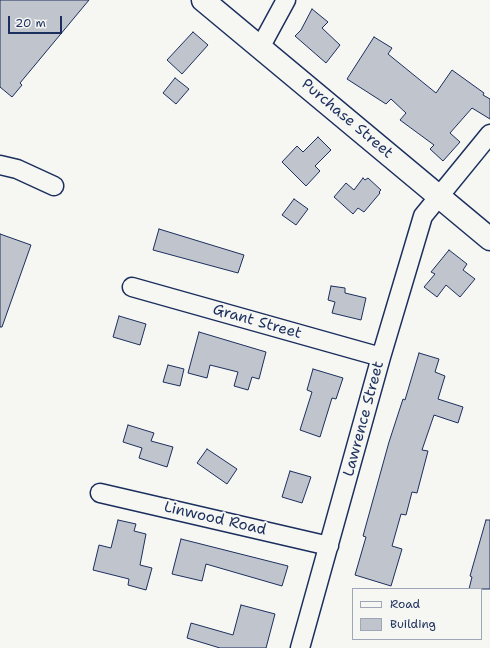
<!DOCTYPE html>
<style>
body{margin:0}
#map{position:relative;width:490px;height:648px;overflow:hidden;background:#f6f6f2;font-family:"Shantell Sans",sans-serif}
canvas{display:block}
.legend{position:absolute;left:352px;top:588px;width:130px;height:52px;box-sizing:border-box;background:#f6f6f2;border:1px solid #9ea6b7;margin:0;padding:5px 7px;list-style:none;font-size:12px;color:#1b2f5e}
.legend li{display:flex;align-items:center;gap:8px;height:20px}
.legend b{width:20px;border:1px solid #9ea6b7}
.scale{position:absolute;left:8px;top:16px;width:54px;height:18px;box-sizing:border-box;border:2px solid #1b2f5e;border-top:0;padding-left:5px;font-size:12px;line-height:14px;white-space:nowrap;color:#1b2f5e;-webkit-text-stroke:3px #f6f6f2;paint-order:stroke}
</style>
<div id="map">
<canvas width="490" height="648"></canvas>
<ul class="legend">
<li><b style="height:5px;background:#f6f6f2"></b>Road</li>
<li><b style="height:11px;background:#c0c4cd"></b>Building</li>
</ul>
<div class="scale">20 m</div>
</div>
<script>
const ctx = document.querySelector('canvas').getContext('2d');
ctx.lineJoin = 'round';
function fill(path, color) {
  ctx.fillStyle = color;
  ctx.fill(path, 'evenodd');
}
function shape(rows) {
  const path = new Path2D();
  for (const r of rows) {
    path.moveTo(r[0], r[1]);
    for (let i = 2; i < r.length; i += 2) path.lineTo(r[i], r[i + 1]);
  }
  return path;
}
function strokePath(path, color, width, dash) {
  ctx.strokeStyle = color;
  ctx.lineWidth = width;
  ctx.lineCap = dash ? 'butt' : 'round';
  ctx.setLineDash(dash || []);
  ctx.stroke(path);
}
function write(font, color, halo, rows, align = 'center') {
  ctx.font = font + ' "Shantell Sans",sans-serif';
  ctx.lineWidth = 4;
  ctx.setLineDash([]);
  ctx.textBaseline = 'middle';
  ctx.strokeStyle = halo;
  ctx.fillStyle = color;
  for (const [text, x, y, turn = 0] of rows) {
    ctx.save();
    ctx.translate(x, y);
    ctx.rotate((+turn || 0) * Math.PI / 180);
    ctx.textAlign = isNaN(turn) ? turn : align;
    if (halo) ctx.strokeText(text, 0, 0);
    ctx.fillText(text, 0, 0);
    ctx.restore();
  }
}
const building = shape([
 [0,0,89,0,20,83,22,85,12,97,0,87,0,0],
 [312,9,328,22,322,28,340,45,326,63,295,36,301,30,312,9],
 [193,32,208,45,182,74,167,60,193,32],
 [374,37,392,48,388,54,436,93,452,70,484,93,483,95,490,99,490,119,472,108,450,133,460,142,443,161,430,149,434,145,400,120,406,113,391,99,386,104,347,79,374,37],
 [175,78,189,89,176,104,163,93,175,78],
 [318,137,331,150,315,166,320,171,306,186,282,162,297,146,303,152,318,137],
 [363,178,365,180,368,178,381,190,379,192,380,193,364,212,358,208,353,214,334,197,346,183,354,190,363,178],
 [294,199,308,209,296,225,282,215,294,199],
 [159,229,244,255,238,273,153,250,159,229],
 [0,234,31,245,2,327,0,327,0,234],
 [449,250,467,264,463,270,475,279,460,297,446,285,437,297,424,287,435,274,431,272,449,250],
 [331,286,345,288,345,293,366,298,361,320,332,313,335,302,328,300,331,286],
 [119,316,146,324,140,345,113,337,119,316],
 [199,332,266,352,259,379,252,377,248,390,234,386,238,372,210,365,207,378,188,373,199,332],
 [419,353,439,359,435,372,445,376,438,399,463,407,458,423,434,415,422,450,428,451,417,493,412,492,406,515,401,514,392,546,402,549,391,586,355,575,366,537,363,536,389,442,403,399,405,400,419,353],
 [168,365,184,369,180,386,163,382,168,365],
 [313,369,343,378,336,399,332,398,320,437,300,430,312,392,307,390,313,369],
 [128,425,154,433,151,441,173,447,167,467,139,458,142,448,123,442,128,425],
 [207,449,237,469,227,484,197,463,207,449],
 [290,471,311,477,302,503,282,497,290,471],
 [118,520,136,524,134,531,146,534,140,565,152,568,146,590,128,585,129,579,93,570,99,545,111,548,118,520],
 [486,520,490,520,490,589,469,589,472,577,470,576,486,520],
 [181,539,288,566,282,586,206,564,202,581,172,574,181,539],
 [241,605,275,614,266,648,220,648,187,638,191,623,233,635,241,605]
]);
fill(building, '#c0c4cd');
strokePath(building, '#1b2f5e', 1);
const minor = shape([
 [261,46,286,0],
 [0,165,17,169,54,186],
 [132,287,381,357],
 [100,493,329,546],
 [300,648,381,357,423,216,490,134]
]);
const tertiary = shape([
 [203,0,490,239]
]);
strokePath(minor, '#1b2f5e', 21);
strokePath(tertiary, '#1b2f5e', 25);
strokePath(minor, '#f6f6f2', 18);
strokePath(tertiary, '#f6f6f2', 22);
write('15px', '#1b2f5e', '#f6f6f2', [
 ["Purchase Street",347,119,40],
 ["Grant Street",257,322,16],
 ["Lawrence Street",364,419,-75],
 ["Linwood Road",215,519,13]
]);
</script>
